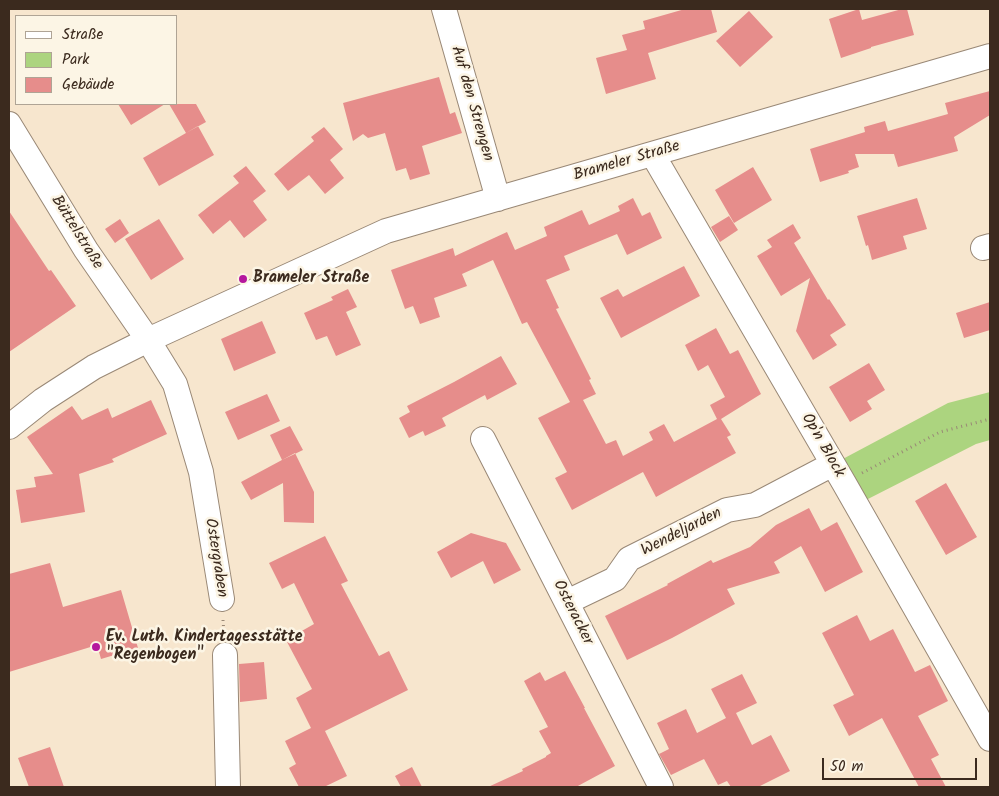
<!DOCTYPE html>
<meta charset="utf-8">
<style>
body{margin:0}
#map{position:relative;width:999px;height:796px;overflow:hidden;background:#f7e6ce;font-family:Kalam,sans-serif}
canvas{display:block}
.frame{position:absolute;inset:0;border:10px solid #3b2a1e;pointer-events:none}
.legend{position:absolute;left:15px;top:15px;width:162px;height:90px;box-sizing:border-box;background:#fcf5e5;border:1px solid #afa495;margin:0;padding:6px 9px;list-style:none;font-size:15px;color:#3b2a1e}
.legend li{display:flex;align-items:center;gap:10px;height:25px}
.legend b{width:25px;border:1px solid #afa495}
.scale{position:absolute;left:822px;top:758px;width:155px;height:22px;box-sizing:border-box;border:2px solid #3b2a1e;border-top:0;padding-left:6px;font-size:15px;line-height:18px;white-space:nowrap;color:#3b2a1e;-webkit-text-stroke:4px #fcf5e5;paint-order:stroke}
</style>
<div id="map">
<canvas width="999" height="796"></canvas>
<div class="frame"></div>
<ul class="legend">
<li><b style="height:6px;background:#fff"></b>Straße</li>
<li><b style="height:14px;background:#acd47f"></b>Park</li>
<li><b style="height:14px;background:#e68d8b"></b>Gebäude</li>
</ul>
<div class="scale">50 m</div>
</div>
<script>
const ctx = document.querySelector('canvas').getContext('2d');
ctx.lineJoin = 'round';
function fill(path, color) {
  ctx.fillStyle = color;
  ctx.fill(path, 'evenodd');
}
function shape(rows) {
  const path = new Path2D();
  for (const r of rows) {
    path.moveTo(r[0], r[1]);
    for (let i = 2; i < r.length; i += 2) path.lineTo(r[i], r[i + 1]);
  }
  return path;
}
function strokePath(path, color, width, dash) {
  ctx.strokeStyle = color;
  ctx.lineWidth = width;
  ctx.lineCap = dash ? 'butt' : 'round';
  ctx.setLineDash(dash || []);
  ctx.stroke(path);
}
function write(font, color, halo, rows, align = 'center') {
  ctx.font = font + ' Kalam,sans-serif';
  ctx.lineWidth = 5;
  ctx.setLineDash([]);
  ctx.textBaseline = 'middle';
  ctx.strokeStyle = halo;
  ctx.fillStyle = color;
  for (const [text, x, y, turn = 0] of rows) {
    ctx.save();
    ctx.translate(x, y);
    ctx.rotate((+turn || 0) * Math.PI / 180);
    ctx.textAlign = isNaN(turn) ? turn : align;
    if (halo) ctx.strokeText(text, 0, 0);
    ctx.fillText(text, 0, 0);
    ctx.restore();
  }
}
fill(shape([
 [990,392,990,440,976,444,864,501,839,461,948,403]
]), '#acd47f');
fill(shape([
 [685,9,711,9,717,32,648,53,656,79,606,94,596,58,627,50,622,35,645,29,643,21],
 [859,9,862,20,902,9,907,9,914,35,871,47,871,48,841,58,829,19],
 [749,11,773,37,740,67,716,41],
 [439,77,450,114,455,112,462,133,422,146,430,174,410,180,406,168,396,171,385,133,368,138,363,134,353,141,343,103],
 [990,91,990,115,954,137,958,151,898,167,894,154,855,154,859,167,848,171,849,173,820,182,810,149,865,132,864,127,885,121,888,131,948,114,945,103],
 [118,104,165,104,131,125],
 [169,104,196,104,206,122,186,133],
 [198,126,214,155,159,186,143,158],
 [324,127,343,149,330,160,344,178,325,194,309,175,288,191,274,174,314,141,311,137],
 [246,166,266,191,253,201,267,220,244,238,230,220,213,234,198,215,239,183,233,176],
 [753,167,772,200,734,223,715,190],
 [633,198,642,216,650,212,662,238,627,255,617,234,564,256,570,270,546,280,559,308,556,309,591,379,589,380,596,394,583,400,606,444,616,440,623,456,653,440,649,432,664,424,674,442,717,419,710,405,725,397,708,365,698,371,685,345,716,328,730,354,738,350,761,394,721,419,731,435,727,437,736,453,656,497,643,472,572,510,555,478,567,472,538,418,570,402,527,322,522,324,493,260,462,274,467,286,434,298,440,317,420,324,413,306,405,309,391,270,453,248,455,256,507,232,515,250,547,236,544,227,582,210,589,225,620,211,618,206],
 [917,198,927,229,903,236,907,249,872,260,868,245,866,246,857,216],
 [9,211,49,271,51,270,76,306,9,352],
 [729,216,738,230,720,242,711,227],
 [120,219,129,233,115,243,105,229],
 [159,219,184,259,151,280,125,239],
 [793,224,801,238,794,243,828,300,829,299,846,325,830,335,837,345,813,360,796,331,810,278,781,296,757,256,772,247,767,240],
 [684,266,700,296,621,338,600,298,618,289,623,297],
 [348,289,357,307,346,312,361,345,336,356,327,336,316,340,304,313,333,300,331,297],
 [990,302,990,330,964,338,956,313],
 [262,321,276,353,234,371,221,339],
 [501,356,517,384,487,400,485,395,442,418,446,426,425,436,423,431,409,438,399,418,410,412,407,406,454,382],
 [869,363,885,390,867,401,872,409,850,422,829,387],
 [267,394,280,421,238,440,225,412],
 [151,400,167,434,112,459,114,462,79,474,85,512,21,523,16,490,36,487,34,477,53,474,27,437,72,406,82,420,108,408,112,418],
 [290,426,303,450,282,460,270,435],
 [295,453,314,492,314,523,284,522,283,483,251,500,241,482],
 [946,483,977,537,946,555,915,501],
 [809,508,821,531,837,522,863,572,825,592,801,546,774,562,780,573,727,589,735,604,672,638,627,660,605,616,668,585,667,584,711,560,713,563,750,547,776,525],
 [471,533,506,543,521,570,494,584,483,561,451,578,437,552],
 [325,536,348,581,341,584,379,656,389,651,408,690,325,731,347,776,324,787,299,787,289,768,296,764,285,741,311,728,296,698,312,689,286,640,314,624,294,583,282,589,269,563],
 [50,563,63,607,121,590,138,648,101,659,97,645,9,672,9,574],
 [857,615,870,641,893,629,915,672,930,665,948,701,918,716,939,755,931,759,946,787,919,787,882,718,849,736,833,705,854,695,822,633],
 [264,662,267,699,240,702,239,664],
 [565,671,585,708,584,708,615,766,576,787,488,787,523,771,522,769,546,757,546,756,551,753,539,731,548,727,524,681,540,672,545,681],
 [742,674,757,703,736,713,752,745,771,735,790,771,758,787,731,787,727,781,718,785,704,759,671,775,659,754,669,749,657,723,686,709,697,733,726,718,711,689],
 [50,747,64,787,29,787,18,758],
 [412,767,422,787,401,787,395,776]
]), '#e68d8b');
const minor = shape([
 [444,9,498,199],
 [9,124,86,250,148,340,175,384,201,472,222,599],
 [653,155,844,483,990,739],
 [983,248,990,246],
 [9,427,43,400,94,367,148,340,386,231,990,56],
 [483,439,661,787],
 [567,602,615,579,629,559,727,510,755,505,833,464],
 [225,655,228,787]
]);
strokePath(minor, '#998876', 26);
strokePath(shape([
 [862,473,940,432,990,419],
 [223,620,224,634]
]), '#998876', 3, [1, 4]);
strokePath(minor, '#fff', 24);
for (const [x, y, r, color] of [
 [243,279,5,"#b5179e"],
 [96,647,5,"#b5179e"]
]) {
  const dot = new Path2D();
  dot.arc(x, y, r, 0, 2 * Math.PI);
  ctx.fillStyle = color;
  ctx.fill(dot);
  strokePath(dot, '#fcf5e5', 2);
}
write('16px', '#3b2a1e', '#fcf5e5', [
 ["Auf den Strengen",471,104,74],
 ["Brameler Straße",627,162,-16],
 ["Büttelstraße",76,233,58],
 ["Op'n Block",822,446,60],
 ["Wendeljarden",682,533,-27],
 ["Ostergraben",215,558,81],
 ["Osteracker",572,613,63]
]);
write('bold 16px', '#3b2a1e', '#fcf5e5', [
 ["Brameler Straße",253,279],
 ["Ev. Luth. Kindertagesstätte",106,638],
 ["\"Regenbogen\"",106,656]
], 'left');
</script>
